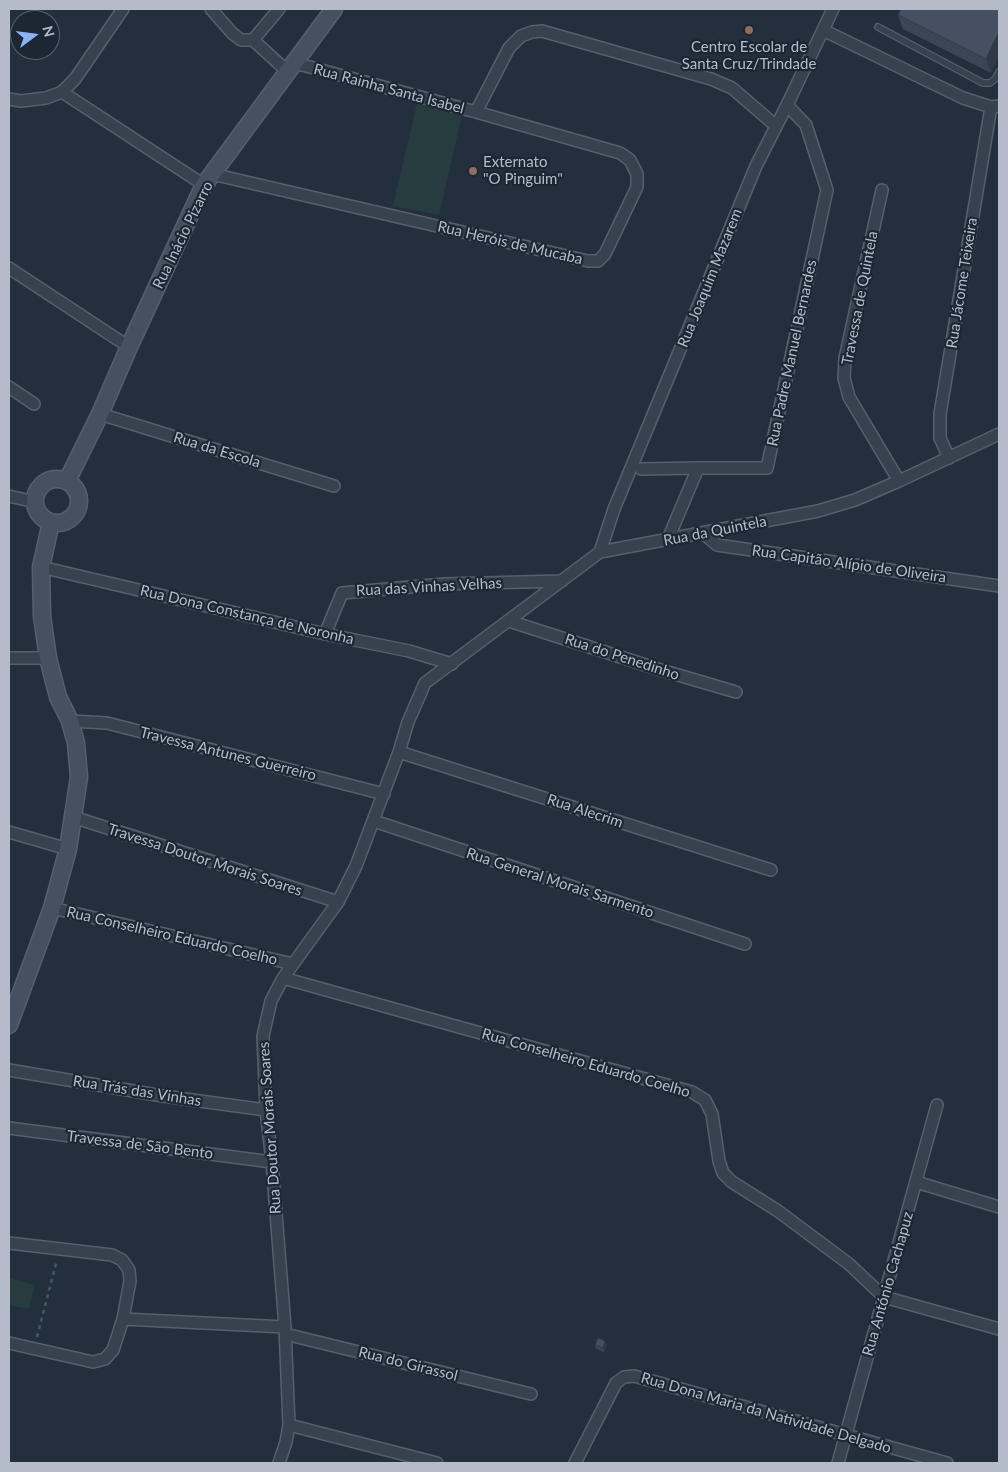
<!DOCTYPE html>
<meta charset="utf-8">
<style>
body{margin:0}
#map{position:relative;width:1008px;height:1472px;overflow:hidden;background:#242f3e;font-family:Lato,sans-serif}
canvas{display:block}
.frame{position:absolute;inset:0;border:10px solid #b4bcc9;pointer-events:none}
.north{position:absolute;left:10px;top:10px;width:50px;height:50px;box-sizing:border-box;background:#1d2633;border:1px solid #59626f;border-radius:50%;rotate:75deg;font-size:14px;font-weight:700;line-height:20px;text-align:center;color:#b4bcc9}
.north::after{content:'';display:block;margin:auto;width:18px;height:22px;background:#8ab4f8;clip-path:polygon(50% 0,100% 100%,50% 72%,0 100%)}
</style>
<div id="map">
<canvas width="1008" height="1472"></canvas>
<div class="frame"></div>
<div class="north">N</div>
</div>
<script>
const ctx = document.querySelector('canvas').getContext('2d');
ctx.lineJoin = 'round';
function fill(path, color) {
  ctx.fillStyle = color;
  ctx.fill(path, 'evenodd');
}
function shape(rows) {
  const path = new Path2D();
  for (const r of rows) {
    if (r.length === 3) {
      path.moveTo(r[0] + r[2], r[1]);
      path.arc(r[0], r[1], r[2], 0, 2 * Math.PI);
      continue;
    }
    path.moveTo(r[0], r[1]);
    for (let i = 2; i < r.length; i += 2) path.lineTo(r[i], r[i + 1]);
  }
  return path;
}
function strokePath(path, color, width, dash) {
  ctx.strokeStyle = color;
  ctx.lineWidth = width;
  ctx.lineCap = dash ? 'butt' : 'round';
  ctx.setLineDash(dash || []);
  ctx.stroke(path);
}
function write(font, color, halo, rows, align = 'center') {
  ctx.font = font + ' Lato,sans-serif';
  ctx.lineWidth = 4.5;
  ctx.setLineDash([]);
  ctx.textBaseline = 'middle';
  ctx.strokeStyle = halo;
  ctx.fillStyle = color;
  for (const [text, x, y, turn = 0] of rows) {
    ctx.save();
    ctx.translate(x, y);
    ctx.rotate((+turn || 0) * Math.PI / 180);
    ctx.textAlign = isNaN(turn) ? turn : align;
    if (halo) ctx.strokeText(text, 0, 0);
    ctx.fillText(text, 0, 0);
    ctx.restore();
  }
}
fill(shape([
 [417,103,462,115,439,215,393,206],
 [9,1278,35,1285,29,1309,9,1305]
]), '#263c3f');
const lane = shape([
 [878,27,983,83,990,83,995,79,999,72]
]);
const street = shape([
 [211,9,232,33,241,40,253,40,288,72],
 [823,30,963,98,991,107,999,106],
 [253,40,279,9],
 [295,63,476,112,509,48,521,36,532,32,542,31,711,79,732,88,776,126],
 [62,92,204,185],
 [9,99,21,101,46,98,62,92,75,79,123,9],
 [212,174,588,261,598,261,605,254,637,187,637,174,630,160,620,153,476,112],
 [882,190,845,358,844,378,849,397,899,481],
 [9,268,129,347],
 [9,387,34,404],
 [100,414,334,486],
 [949,458,940,438,940,414,991,107],
 [641,469,698,468],
 [9,496,35,502],
 [703,533,717,545,999,586],
 [668,539,698,468,767,468,827,190,806,125,787,105],
 [600,552,614,509,756,166,787,105,833,9],
 [41,567,325,634,409,651,452,664],
 [509,621,661,670,736,692],
 [325,634,342,593,444,584,562,581],
 [9,658,48,658],
 [70,721,107,723,384,794],
 [399,752,771,870],
 [73,817,338,902],
 [374,821,745,944],
 [9,832,68,849],
 [52,908,293,964],
 [283,978,692,1092,705,1100,712,1114,719,1161,723,1173,732,1182,778,1211,849,1264,884,1297,999,1329],
 [9,1070,163,1096,266,1110],
 [9,1128,272,1162],
 [916,1182,999,1207],
 [9,1243,112,1255,122,1260,129,1270,130,1281,123,1319,113,1350,105,1359,93,1362,9,1343],
 [123,1319,285,1327],
 [285,1334,531,1394],
 [289,1425,437,1463],
 [279,1463,286,1442,289,1425,285,1327,272,1162,266,1110,263,1036,271,1001,283,978,338,902,356,866,399,752,408,722,425,683,600,552,818,511,855,500,899,481,999,434],
 [575,1463,616,1383,624,1377,634,1376,947,1463],
 [838,1463,937,1105]
]);
const secondary = shape([
 [57,501,22],
 [67,481,100,414,129,347,204,185,334,9],
 [9,1025,52,908,68,849,79,777,76,743,70,721,58,697,48,658,42,616,41,567,51,522]
]);
strokePath(lane, '#565f6c', 8);
strokePath(street, '#565f6c', 14);
strokePath(secondary, '#565f6c', 19);
strokePath(shape([
 [37,1337,57,1260]
]), '#44595c', 2.5, [4, 4]);
strokePath(lane, '#38414e', 5.5);
strokePath(street, '#38414e', 11);
strokePath(secondary, '#465061', 16);
fill(shape([
 [999,9,999,57,991,73,903,29,898,15],
 [605,1341,607,1345,604,1352,596,1349,595,1345]
]), '#3b4654');
fill(shape([
 [999,32,999,57,991,73,986,59],
 [605,1341,607,1345,604,1352,603,1348]
]), '#303945');
const building = shape([
 [901,9,999,9,999,32,986,59,898,15,901,9],
 [598,1338,605,1341,603,1348,595,1345,598,1338]
]);
fill(building, '#455162');
strokePath(building, '#303945', 1);
for (const [x, y, r, color] of [
 [749,30,5,"#8d6e63"],
 [473,171,5,"#8d6e63"]
]) {
  const dot = new Path2D();
  dot.arc(x, y, r, 0, 2 * Math.PI);
  ctx.fillStyle = color;
  ctx.fill(dot);
  strokePath(dot, '#1d2633', 2);
}
write('15px', '#b4bcc9', '#1d2633', [
 ["Centro Escolar de",749,47],
 ["Santa Cruz/Trindade",749,64],
 ["Externato",483,162,"left"],
 ["\"O Pinguim\"",483,179,"left"]
]);
write('15px', '#b4bcc9', '#1d2633', [
 ["Rua Rainha Santa Isabel",389,89,15],
 ["Rua Inácio Pizarro",183,235,-64],
 ["Rua Heróis de Mucaba",510,243,13],
 ["Rua Joaquim Mazarem",710,278,-68],
 ["Rua Jácome Teixeira",962,283,-81],
 ["Travessa de Quintela",860,298,-79],
 ["Rua Padre Manuel Bernardes",792,353,-78],
 ["Rua da Escola",217,450,17],
 ["Rua da Quintela",715,531,-11],
 ["Rua Capitão Alípio de Oliveira",849,564,8],
 ["Rua das Vinhas Velhas",429,587,-3],
 ["Rua Dona Constança de Noronha",247,615,13],
 ["Rua do Penedinho",622,657,18],
 ["Travessa Antunes Guerreiro",228,754,14],
 ["Rua Alecrim",585,811,18],
 ["Travessa Doutor Morais Soares",205,860,18],
 ["Rua General Morais Sarmento",560,883,18],
 ["Rua Conselheiro Eduardo Coelho",172,936,13],
 ["Rua Conselheiro Eduardo Coelho",586,1063,16],
 ["Rua Trás das Vinhas",137,1091,9],
 ["Rua Doutor Morais Soares",270,1128,-94],
 ["Travessa de São Bento",140,1145,7],
 ["Rua António Cachapuz",888,1284,-74],
 ["Rua do Girassol",408,1364,14],
 ["Rua Dona Maria da Natividade Delgado",766,1413,16]
]);
</script>
